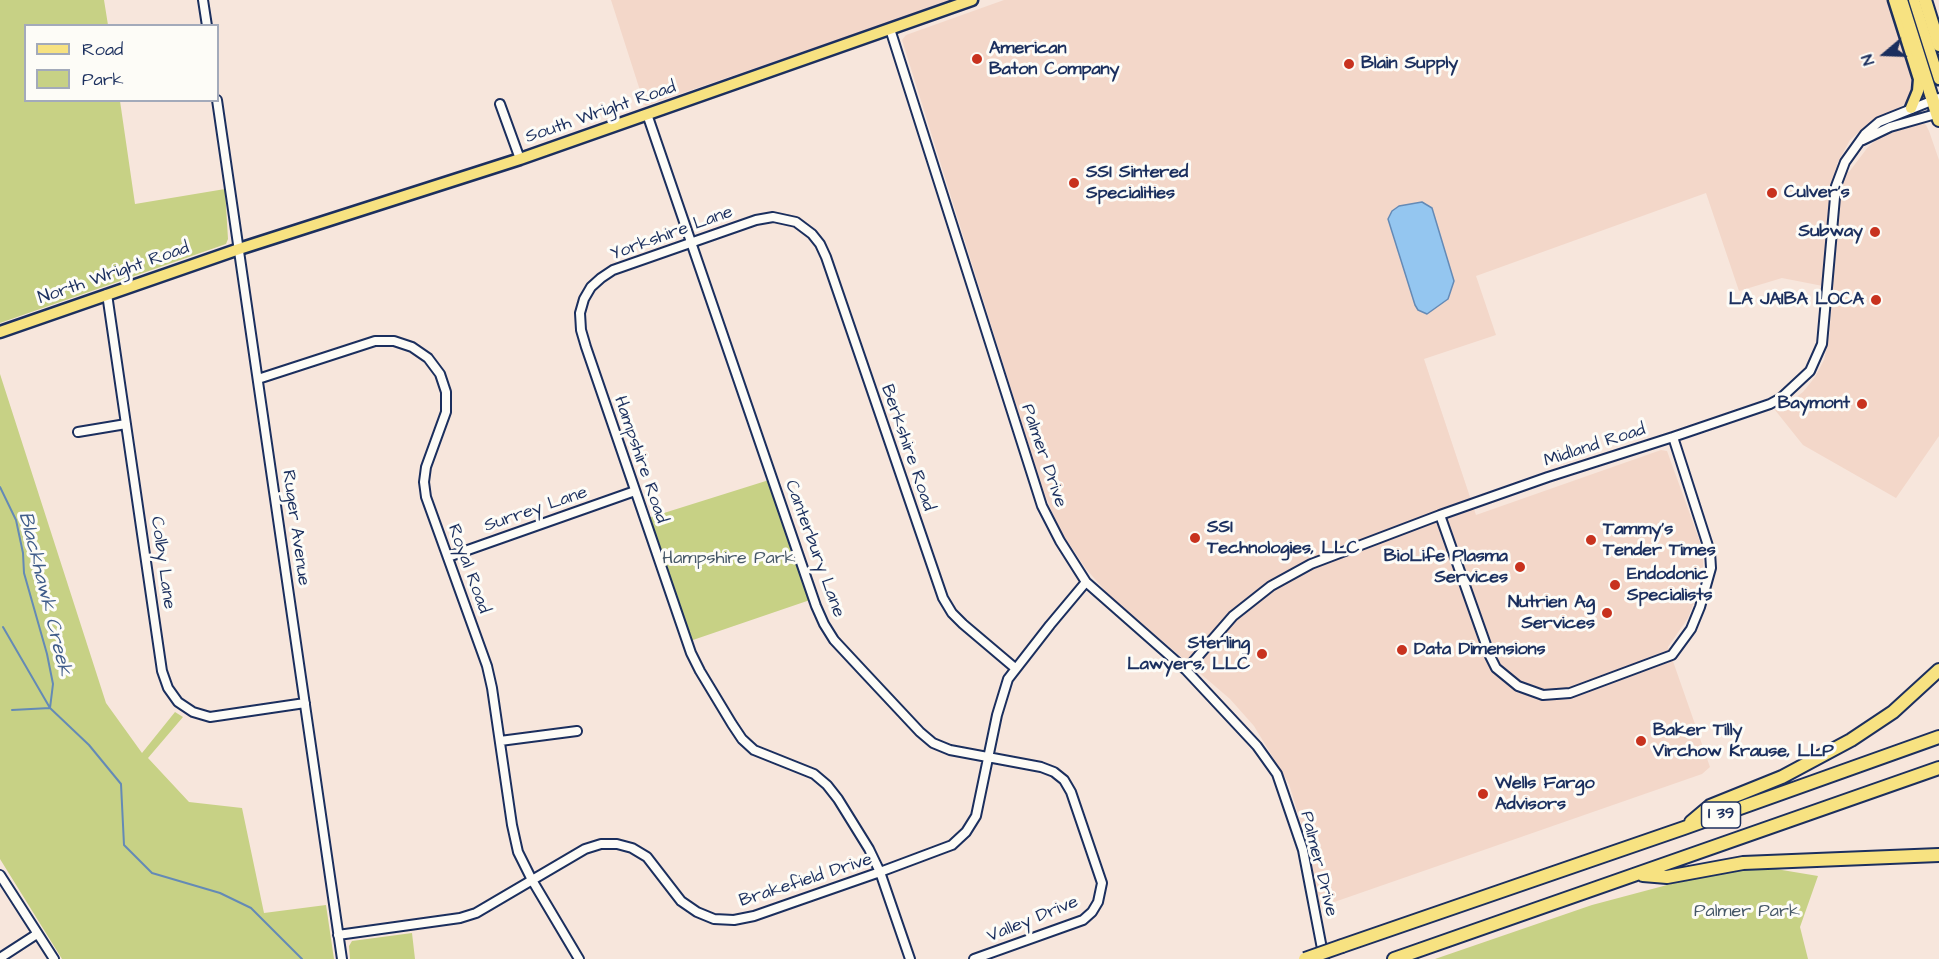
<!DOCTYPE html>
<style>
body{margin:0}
#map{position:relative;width:1939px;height:959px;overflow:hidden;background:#f7e6dc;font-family:"Architects Daughter",sans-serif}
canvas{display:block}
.legend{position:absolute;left:24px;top:24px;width:195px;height:78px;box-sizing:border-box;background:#fdfcf7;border:2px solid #a3aaba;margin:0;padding:8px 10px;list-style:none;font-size:18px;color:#1b2f5e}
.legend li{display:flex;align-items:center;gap:12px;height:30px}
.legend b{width:30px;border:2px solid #a3aaba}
.north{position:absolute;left:1855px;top:24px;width:60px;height:60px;-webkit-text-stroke:4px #fdfcf7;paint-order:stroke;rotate:251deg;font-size:16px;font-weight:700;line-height:24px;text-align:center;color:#1b2f5e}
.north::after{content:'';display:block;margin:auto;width:21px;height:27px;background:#1b2f5e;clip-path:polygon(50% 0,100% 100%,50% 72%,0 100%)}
</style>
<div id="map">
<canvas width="1939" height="959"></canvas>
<ul class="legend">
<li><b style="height:8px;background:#f7e281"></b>Road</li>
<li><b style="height:16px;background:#c7d185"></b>Park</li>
</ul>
<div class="north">N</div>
</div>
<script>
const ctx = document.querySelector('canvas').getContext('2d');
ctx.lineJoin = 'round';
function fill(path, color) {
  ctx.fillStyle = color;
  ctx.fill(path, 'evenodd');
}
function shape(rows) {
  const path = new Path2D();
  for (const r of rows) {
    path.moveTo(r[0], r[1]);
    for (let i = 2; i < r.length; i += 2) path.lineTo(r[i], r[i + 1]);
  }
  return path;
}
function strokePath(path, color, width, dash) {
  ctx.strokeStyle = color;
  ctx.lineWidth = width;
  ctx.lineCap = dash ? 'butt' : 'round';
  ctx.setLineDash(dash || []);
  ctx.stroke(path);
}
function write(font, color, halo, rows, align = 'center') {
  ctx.font = font + ' "Architects Daughter",sans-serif';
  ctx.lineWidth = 6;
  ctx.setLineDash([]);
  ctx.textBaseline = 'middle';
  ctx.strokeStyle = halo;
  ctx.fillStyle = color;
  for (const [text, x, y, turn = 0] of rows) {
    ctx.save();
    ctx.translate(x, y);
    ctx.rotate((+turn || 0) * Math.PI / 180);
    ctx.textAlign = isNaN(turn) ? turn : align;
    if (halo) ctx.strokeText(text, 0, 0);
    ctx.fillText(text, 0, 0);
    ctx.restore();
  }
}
fill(shape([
 [611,0,953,0,645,106],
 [1004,0,1891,0,1915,83,1911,97,1902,106,1877,119,1859,132,1850,140,1837,164,1849,172,1868,147,1876,140,1907,126,1922,123,1926,125,1929,131,1939,160,1939,436,1896,498,1803,445,1775,410,1788,403,1803,392,1815,377,1824,360,1829,337,1833,288,1782,278,1739,291,1706,193,1476,276,1496,335,1424,359,1476,515,1661,450,1667,451,1703,550,1703,568,1699,589,1688,618,1668,647,1710,767,1702,774,1320,907,1307,844,1289,784,1254,726,1230,699,1110,596,1086,569,1058,527,1041,485,902,40,906,35]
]), '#f3d7c9');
fill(shape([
 [0,0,104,0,108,25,26,26,26,100,120,101,135,204,225,189,228,239,226,244,0,323],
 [0,374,106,703,142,753,175,712,183,717,148,758,189,802,242,808,264,913,326,905,334,959,62,959,0,859],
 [769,480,810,600,690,641,648,518],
 [1746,864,1818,876,1800,927,1808,959,1435,959,1592,905],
 [412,933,415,959,350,959,349,946,352,941]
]), '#c7d185');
const water = shape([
 [1422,202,1432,208,1454,281,1448,299,1427,314,1418,310,1415,305,1388,219,1392,211,1399,206,1422,202]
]);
fill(water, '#94c6f0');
strokePath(water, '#648ab6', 1.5);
strokePath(shape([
 [0,487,16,520,23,553,24,573,47,654,53,684,50,708,12,710],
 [3,627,50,708,89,745,121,784,124,845,152,873,220,893,251,908,302,959]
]), '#648ab6', 2);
const minor = shape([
 [203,0,207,26],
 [890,29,1042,506,1060,541,1086,582,1186,670,1257,746,1277,774,1303,850,1324,959],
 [217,100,342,959],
 [500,104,520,159],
 [647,114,816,606,824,624,834,640,861,669,920,732,933,743,950,750,1041,767,1054,772,1064,780,1071,792,1102,883,1098,902,1092,912,1083,920,974,959],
 [1863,140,1890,127,1939,113],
 [107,294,162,671,168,688,178,702,193,712,210,717,305,703],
 [258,379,375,341,394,341,412,347,428,358,440,374,446,392,446,412,426,467,424,482,426,497,487,666,492,688,512,825,518,852,532,880,579,959],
 [78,432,126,424],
 [1440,515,1490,656,1496,668,1518,686,1543,695,1570,693,1672,655,1691,629,1700,607,1711,568,1710,552,1673,437],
 [448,557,635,491],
 [1186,670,1233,616,1271,586,1311,564,1440,515,1548,477,1673,437,1770,404,1781,398,1810,371,1822,344,1836,186,1845,162,1865,134,1879,122,1939,98],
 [500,741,577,731],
 [0,875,54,959],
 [338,935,460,918,476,913,585,849,601,844,617,844,632,848,647,857,681,901,697,912,714,919,734,920,754,916,880,872,952,845,966,832,976,816,997,715,1008,679,1050,625,1086,582],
 [0,958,37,934],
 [910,959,880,872,869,849,838,799,827,785,814,774,754,750,742,739,732,724,700,671,691,653,586,347,581,330,580,313,584,299,591,287,601,278,613,270,756,220,773,217,796,222,812,234,820,244,826,257,943,598,952,613,963,624,1015,668]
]);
const major = shape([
 [1894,0,1919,79,1918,91,1911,108],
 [1914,0,1939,79],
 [0,332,239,249,520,159,972,0]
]);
const highway = shape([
 [1901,0,1939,120],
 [1925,0,1939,45],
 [1691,822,1710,806,1782,777,1851,740,1893,712,1939,670],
 [1643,875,1667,877,1743,863,1939,855],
 [1342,946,1684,828,1939,737],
 [1394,959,1939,768]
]);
strokePath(minor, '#1b2f5e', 12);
strokePath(major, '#1b2f5e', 15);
strokePath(highway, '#1b2f5e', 16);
strokePath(minor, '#fdfcf7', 8);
strokePath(major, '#f7e281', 10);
strokePath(highway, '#f7e281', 12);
const highwayBridge = shape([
 [1305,959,1342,946]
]);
strokePath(highwayBridge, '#1b2f5e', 16, []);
strokePath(highwayBridge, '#f7e281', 12);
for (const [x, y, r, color] of [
 [977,59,6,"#c8321e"],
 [1349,64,6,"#c8321e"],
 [1074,183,6,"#c8321e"],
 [1772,193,6,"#c8321e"],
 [1875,232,6,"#c8321e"],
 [1876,300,6,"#c8321e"],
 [1862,404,6,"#c8321e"],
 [1195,538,6,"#c8321e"],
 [1591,540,6,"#c8321e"],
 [1520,567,6,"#c8321e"],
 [1615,585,6,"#c8321e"],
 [1607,613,6,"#c8321e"],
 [1402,650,6,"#c8321e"],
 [1262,654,6,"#c8321e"],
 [1641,741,6,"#c8321e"],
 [1483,794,6,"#c8321e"]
]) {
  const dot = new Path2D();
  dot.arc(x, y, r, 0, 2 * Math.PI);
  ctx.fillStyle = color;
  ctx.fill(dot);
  strokePath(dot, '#fdfcf7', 2);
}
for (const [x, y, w] of [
 [1721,815,39]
]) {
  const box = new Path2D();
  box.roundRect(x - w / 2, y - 13, w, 26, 4.5);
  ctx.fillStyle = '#fdfcf7';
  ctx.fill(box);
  strokePath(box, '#1b2f5e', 1.5);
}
write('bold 16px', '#1b2f5e', null, [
 ["I 39",1721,815]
]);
write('bold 18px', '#1b2f5e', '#fdfcf7', [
 ["American",989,49],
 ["Baton Company",989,70],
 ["Blain Supply",1361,64],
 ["SSI Sintered",1086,173],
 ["Specialities",1086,194],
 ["Culver's",1784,193],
 ["Subway",1863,232,"right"],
 ["LA JAIBA LOCA",1864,300,"right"],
 ["Baymont",1850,404,"right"],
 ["SSI",1207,528],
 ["Technologies, LLC",1207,549],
 ["Tammy's",1603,530],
 ["Tender Times",1603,551],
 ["BioLife Plasma",1508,557,"right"],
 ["Services",1508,578,"right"],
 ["Endodonic",1627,575],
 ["Specialists",1627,596],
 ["Nutrien Ag",1595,603,"right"],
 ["Services",1595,624,"right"],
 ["Sterling",1250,644,"right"],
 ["Lawyers, LLC",1250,665,"right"],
 ["Data Dimensions",1414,650],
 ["Baker Tilly",1653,731],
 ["Virchow Krause, LLP",1653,752],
 ["Wells Fargo",1495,784],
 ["Advisors",1495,805]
], 'left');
write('18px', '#1b2f5e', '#fdfcf7', [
 ["South Wright Road",601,113,-19],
 ["Yorkshire Lane",672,234,-20],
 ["North Wright Road",114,274,-19],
 ["Midland Road",1595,446,-18],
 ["Berkshire Road",907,448,71],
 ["Palmer Drive",1043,456,71],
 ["Hampshire Road",640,460,71],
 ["Surrey Lane",536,510,-19],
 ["Ruger Avenue",295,528,82],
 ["Canterbury Lane",814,549,70],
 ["Colby Lane",162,563,82],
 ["Royal Road",468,569,70],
 ["Palmer Drive",1318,864,76],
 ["Brakefield Drive",806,881,-18],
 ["Valley Drive",1033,920,-22]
]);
write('18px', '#465868', '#fdfcf7', [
 ["Hampshire Park",729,559],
 ["Palmer Park",1747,912]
]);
write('italic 20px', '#3f5c8a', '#fdfcf7', [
 ["Blackhawk Creek",44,594,76]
]);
</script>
